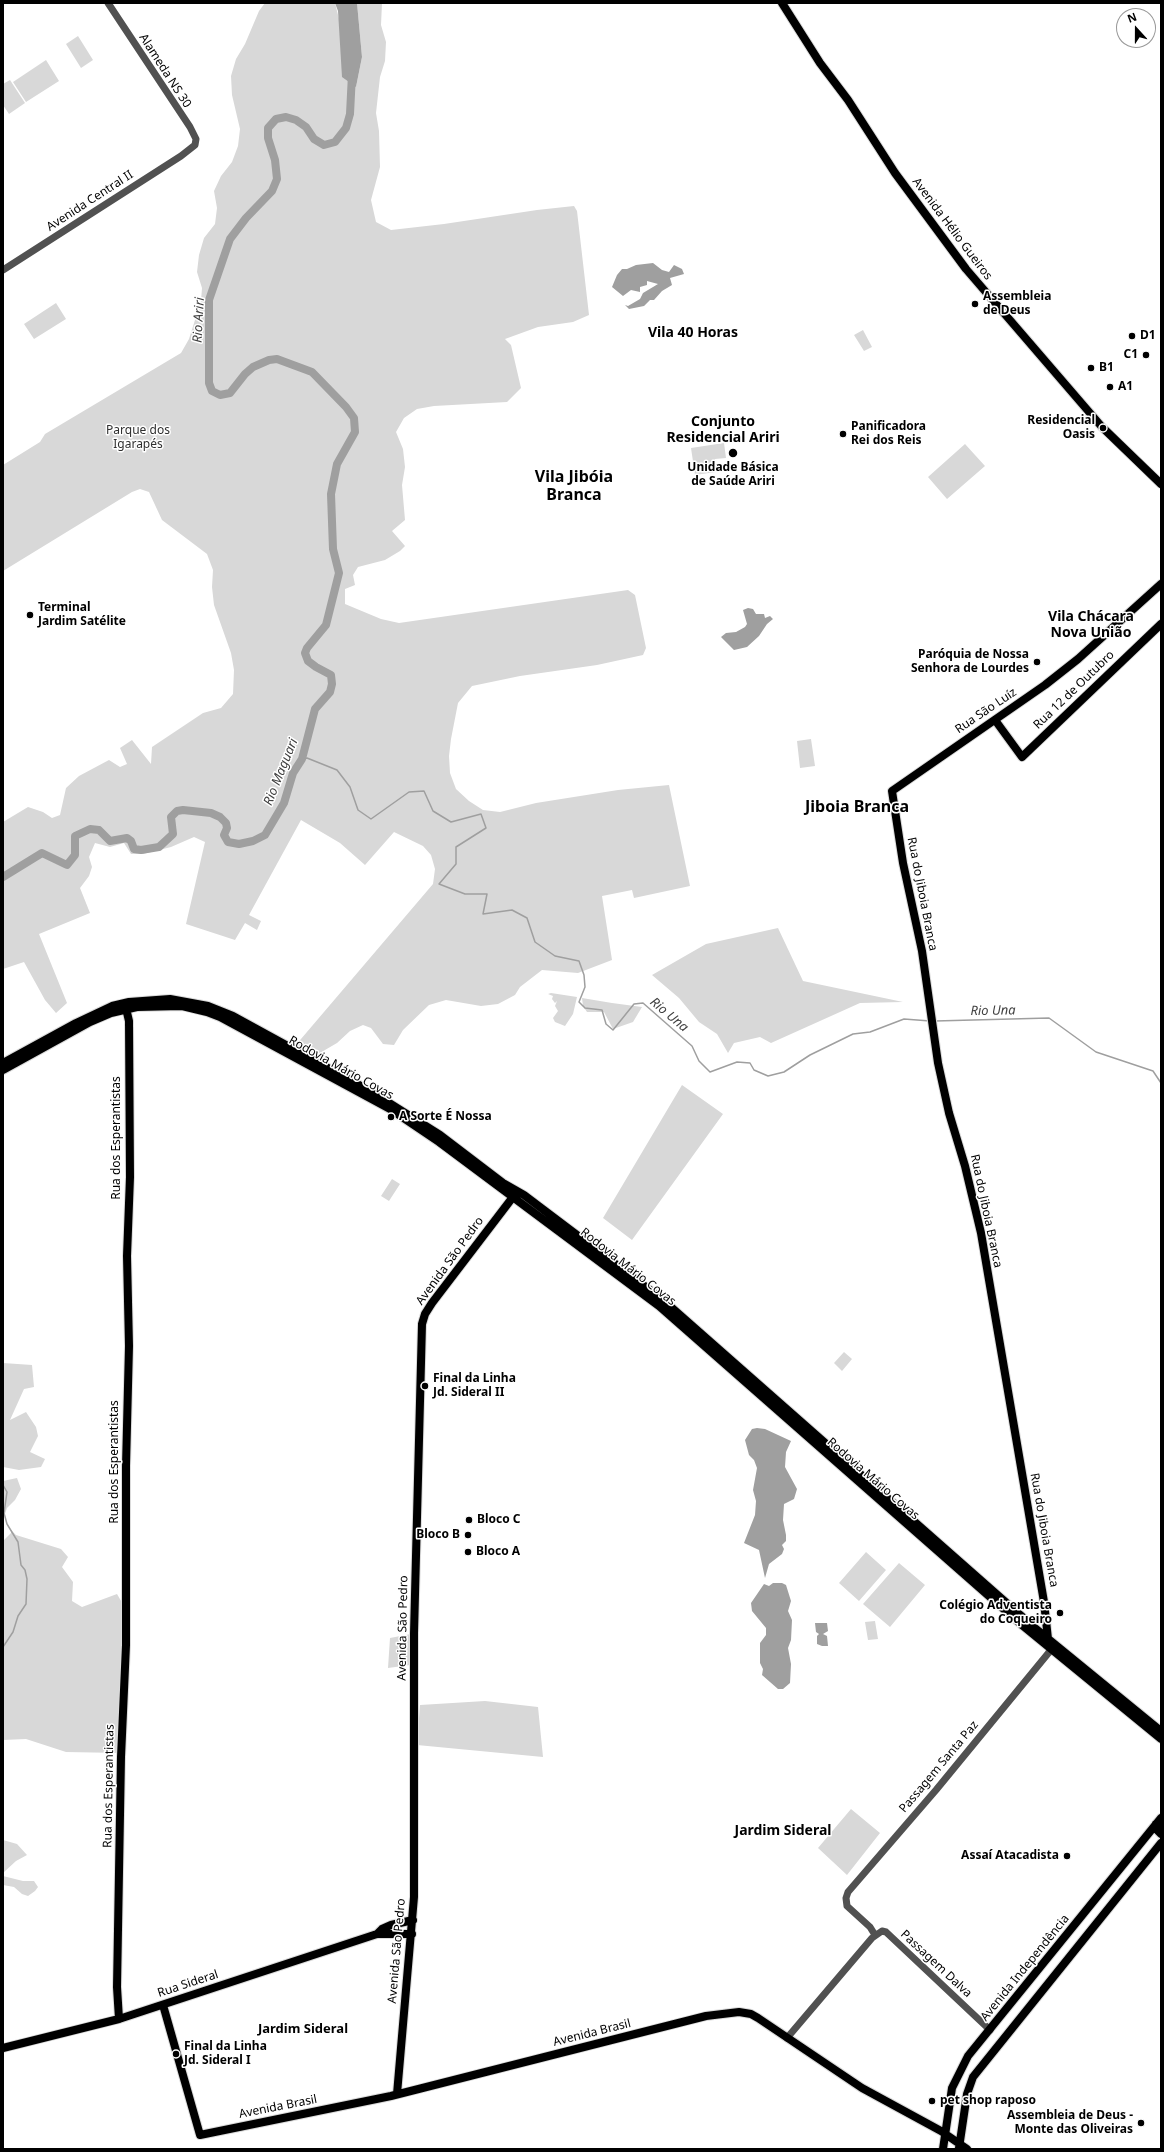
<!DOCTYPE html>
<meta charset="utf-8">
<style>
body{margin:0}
#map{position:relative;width:1164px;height:2152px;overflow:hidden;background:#fff;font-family:"Noto Sans",sans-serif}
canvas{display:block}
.frame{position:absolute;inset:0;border:4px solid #000;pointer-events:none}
.north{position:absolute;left:1116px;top:8px;width:40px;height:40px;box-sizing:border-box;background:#fff;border:1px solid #999;border-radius:50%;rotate:339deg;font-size:11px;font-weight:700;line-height:16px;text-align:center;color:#000}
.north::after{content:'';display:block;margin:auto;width:14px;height:18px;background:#000;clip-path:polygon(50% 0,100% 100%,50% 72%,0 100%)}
</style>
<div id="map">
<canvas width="1164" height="2152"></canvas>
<div class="frame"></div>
<div class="north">N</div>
</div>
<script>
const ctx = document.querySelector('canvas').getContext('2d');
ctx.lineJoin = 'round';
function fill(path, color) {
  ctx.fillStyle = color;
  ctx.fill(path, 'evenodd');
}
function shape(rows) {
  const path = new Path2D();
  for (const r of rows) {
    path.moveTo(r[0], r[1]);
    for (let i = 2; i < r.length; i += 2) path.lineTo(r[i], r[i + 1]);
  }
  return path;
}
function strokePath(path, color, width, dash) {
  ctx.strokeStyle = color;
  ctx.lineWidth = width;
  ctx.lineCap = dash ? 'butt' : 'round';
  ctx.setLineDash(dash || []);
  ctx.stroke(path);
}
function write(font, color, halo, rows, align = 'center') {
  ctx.font = font + ' "Noto Sans",sans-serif';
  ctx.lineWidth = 3;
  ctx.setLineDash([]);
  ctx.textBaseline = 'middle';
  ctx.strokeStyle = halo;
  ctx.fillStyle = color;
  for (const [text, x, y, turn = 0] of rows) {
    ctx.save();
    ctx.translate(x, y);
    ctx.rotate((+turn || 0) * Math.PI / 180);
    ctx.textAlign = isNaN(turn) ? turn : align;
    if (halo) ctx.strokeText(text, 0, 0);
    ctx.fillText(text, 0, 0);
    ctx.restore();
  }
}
fill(shape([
 [265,3,335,3,356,87,362,57,357,3,382,3,381,25,386,42,385,61,380,77,376,113,379,131,380,167,371,200,376,222,391,230,444,224,537,210,574,206,577,211,589,315,573,322,538,327,505,339,511,345,521,388,507,402,434,406,417,409,404,418,396,432,403,449,405,467,402,485,405,520,392,531,405,546,400,551,385,560,358,567,353,575,355,585,345,589,345,604,381,619,399,623,628,590,635,595,646,648,643,655,597,665,520,676,472,686,458,703,451,739,449,756,450,773,456,789,469,801,483,810,500,812,536,803,618,790,669,785,690,886,634,898,632,890,602,896,612,960,578,973,542,970,520,987,515,995,498,1004,481,1006,446,1000,429,1005,403,1030,394,1045,383,1044,371,1028,363,1025,350,1031,337,1043,313,1057,295,1046,433,884,435,869,431,855,423,846,394,832,365,865,340,843,301,820,249,915,261,921,257,930,245,923,235,940,186,924,205,842,194,837,171,847,143,854,131,854,124,843,110,847,95,843,89,857,92,867,89,876,80,888,90,913,39,934,67,1003,56,1013,45,1000,24,962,3,969,3,822,28,807,43,812,52,818,60,815,66,788,79,776,109,760,120,767,127,764,120,748,132,740,151,764,152,747,203,713,221,708,233,694,234,670,231,653,214,605,212,587,213,570,207,554,162,520,149,492,140,489,132,492,3,571,3,465,40,442,45,434,181,353,189,339,201,301,202,288,197,272,199,255,204,238,215,224,217,208,214,191,221,176,232,162,238,146,240,129,232,95,231,76,236,59,245,44,259,11],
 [78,36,93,60,81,68,66,44],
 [46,60,59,81,26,102,13,82],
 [10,80,25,103,9,114,3,105,3,84],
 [56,303,66,319,34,339,24,324],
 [863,330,872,347,864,351,854,335],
 [724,443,726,458,715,459,716,472,695,475,691,448],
 [965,444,985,466,947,499,928,477],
 [811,739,815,766,800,768,797,741],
 [778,928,803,981,903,1002,860,1003,771,1043,760,1037,734,1043,728,1053,717,1034,699,1022,679,998,652,975,706,944],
 [551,993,577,997,573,1014,565,1026,555,1022,553,1018,558,1011,555,1006,557,1001,555,1003,552,999,553,996,548,994],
 [582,998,612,1003,642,1007,633,1022,613,1029,604,1012,587,1012,583,1006],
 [682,1085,723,1114,632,1240,603,1218],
 [392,1179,400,1184,389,1201,381,1196],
 [844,1352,852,1359,842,1371,834,1363],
 [3,1363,32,1365,34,1387,24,1389,10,1420,26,1412,36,1427,38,1436,30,1452,45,1459,41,1467,19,1470,3,1467],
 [17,1478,21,1489,15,1500,7,1508,5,1514,3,1512,3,1481],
 [11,1530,16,1535,61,1549,68,1557,62,1567,73,1582,72,1601,82,1607,117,1594,124,1606,121,1753,66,1752,26,1739,3,1740,3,1538,4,1540,11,1533],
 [866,1552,886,1570,859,1601,839,1583],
 [899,1563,925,1585,890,1627,863,1604],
 [875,1621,878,1639,868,1640,865,1622],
 [411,1634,410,1665,388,1668,390,1638],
 [485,1701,538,1707,543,1757,417,1745,420,1705],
 [851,1809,880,1833,847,1875,818,1848],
 [3,1840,17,1844,27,1855,16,1861,3,1873],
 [3,1876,23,1881,34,1881,38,1887,35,1891,28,1896,22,1894,14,1887,3,1885]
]), '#d8d8d8');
fill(shape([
 [335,3,357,3,362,57,356,87,342,77,338,11],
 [653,263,662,270,669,272,674,265,682,269,684,274,670,278,672,285,662,291,654,300,650,300,644,306,629,309,625,305,628,306,640,299,643,293,658,284,647,281,647,285,640,287,640,292,631,290,623,296,612,287,617,275,622,269,627,269,636,265],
 [748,608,753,609,756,614,764,614,765,618,770,616,773,619,767,624,759,636,747,647,734,650,721,637,726,633,736,632,745,627,747,624,743,610],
 [757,1428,765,1429,791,1441,786,1452,785,1467,797,1489,794,1499,784,1504,783,1520,786,1535,786,1541,782,1545,784,1549,782,1554,769,1564,765,1578,759,1550,744,1543,755,1515,756,1501,753,1490,757,1468,754,1460,749,1455,745,1440,752,1429],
 [773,1583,782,1583,786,1585,791,1601,788,1611,792,1620,791,1640,788,1648,791,1664,790,1683,783,1689,778,1689,762,1675,763,1669,760,1663,760,1643,766,1635,766,1628,752,1611,751,1603,764,1584,769,1586],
 [815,1623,827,1623,828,1631,823,1634,827,1636,828,1646,822,1646,817,1644,817,1636,819,1634,816,1632]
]), '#9f9f9f');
strokePath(shape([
 [302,759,307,758,337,770,350,787,358,810,371,819,409,792,424,791,433,811,451,822,481,814,486,828,456,847,456,864,439,884,465,894,487,894,483,914,512,910,527,918,535,942,555,956,579,961,584,975,585,987,579,1002,585,1008,602,1010,606,1024,613,1030,634,1004,643,1003,692,1046,699,1061,710,1072,737,1062,750,1063,754,1070,768,1076,784,1072,810,1055,853,1034,870,1032,904,1019,930,1021],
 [935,1021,1049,1018,1096,1052,1153,1071,1161,1083],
 [3,1485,7,1492,4,1513,7,1524,18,1542,21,1565,25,1570,27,1579,26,1604,18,1616,13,1632,3,1647]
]), '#9f9f9f', 1.5);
strokePath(shape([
 [3,877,42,853,67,865,75,855,75,836,90,829,99,830,110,841,127,838,131,841,134,849,141,850,159,847,173,834,171,817,177,811,183,810,211,813,220,817,226,823,227,828,224,835,228,842,239,844,253,841,265,835,284,803,293,773,302,759,315,709,330,692,332,684,331,675,316,667,308,661,305,653,307,648,326,625,339,573,333,549,331,494,337,464,355,432,354,418,346,407,312,372,277,359,269,360,253,367,245,374,230,393,220,395,212,391,209,383,209,300,230,239,246,218,272,191,277,179,275,160,268,138,268,128,276,119,286,117,296,120,306,127,314,139,324,145,335,142,346,128,350,114,352,74]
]), '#9f9f9f', 8);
const major = shape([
 [782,3,820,63,848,100,895,173,966,269,1102,427,1161,484],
 [995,720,1022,757,1161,624],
 [3,1063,76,1023,112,1006,129,1002,170,999,208,1006,233,1016,370,1091,440,1135,503,1183,524,1195,663,1300,1035,1628,1161,1731],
 [3,1070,90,1022,111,1013,137,1007,182,1006,207,1012,220,1017,390,1109,439,1142,659,1306,1023,1626,1161,1739],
 [1048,1639,1044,1602,981,1233,965,1166,949,1113,938,1063,922,951,903,863,892,791,1045,685,1078,659,1161,584],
 [1156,1824,1157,1830,1161,1834],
 [377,1934,382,1929,391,1925,413,1920],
 [163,2005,200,2135,391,2096,706,2016,739,2012,751,2014,758,2018,862,2088,941,2131,967,2149],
 [119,2019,117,1987,121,1757,126,1645,126,1466,129,1346,127,1256,130,1177,129,1021,125,1004],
 [3,2048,119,2019,377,1934,412,1934],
 [397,2094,414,1897,414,1633,422,1324,425,1314,432,1303,516,1193],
 [959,2148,967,2094,973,2077,1161,1843],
 [943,2149,952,2088,968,2056,1161,1818]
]);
strokePath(major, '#dbdbdb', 10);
strokePath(shape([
 [3,270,181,156,195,145,196,139,190,127,108,3],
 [875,1935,870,1927,847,1906,846,1898,848,1892,936,1790,1055,1645],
 [787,2038,872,1938,882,1931,886,1932,990,2030]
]), '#515151', 7);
strokePath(major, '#000', 8);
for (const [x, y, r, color] of [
 [975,304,4,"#000"],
 [1132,336,4,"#000"],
 [1146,355,4,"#000"],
 [1091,368,4,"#000"],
 [1110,387,4,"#000"],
 [1103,428,4,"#000"],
 [843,434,4,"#000"],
 [733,453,5,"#000"],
 [30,615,4,"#000"],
 [1037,662,4,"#000"],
 [391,1117,4,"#000"],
 [425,1386,4,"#000"],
 [469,1520,4,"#000"],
 [468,1535,4,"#000"],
 [468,1552,4,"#000"],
 [1060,1613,4,"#000"],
 [1067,1856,4,"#000"],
 [176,2054,4,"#000"],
 [932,2101,4,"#000"],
 [1141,2123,4,"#000"]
]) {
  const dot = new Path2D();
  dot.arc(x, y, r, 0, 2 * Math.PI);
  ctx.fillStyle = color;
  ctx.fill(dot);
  strokePath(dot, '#fff', 1.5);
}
write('12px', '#000', '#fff', [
 ["Alameda NS 30",165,71,57],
 ["Avenida Central II",90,201,-33],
 ["Avenida Hélio Gueiros",952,229,53],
 ["Rua 12 de Outubro",1074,690,-44],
 ["Rua São Luíz",986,711,-34],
 ["Rua do Jiboia Branca",922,894,79],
 ["Rodovia Mário Covas",341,1068,29],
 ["Rua dos Esperantistas",117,1138,-90],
 ["Rua do Jiboia Branca",986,1211,78],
 ["Avenida São Pedro",450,1261,-54],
 ["Rodovia Mário Covas",628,1267,38],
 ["Rua dos Esperantistas",115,1462,-90],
 ["Rodovia Mário Covas",873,1479,41],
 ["Rua do Jiboia Branca",1044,1530,80],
 ["Avenida São Pedro",403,1628,-89],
 ["Passagem Santa Paz",939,1767,-50],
 ["Rua dos Esperantistas",109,1786,-89],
 ["Avenida São Pedro",397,1951,-85],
 ["Passagem Dalva",936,1964,43],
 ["Avenida Independência",1025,1968,-51],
 ["Rua Sideral",188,1984,-18],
 ["Avenida Brasil",592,2033,-14],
 ["Avenida Brasil",278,2107,-11]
]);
write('bold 12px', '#000', '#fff', [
 ["Assembleia",983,297],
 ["de Deus",983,311],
 ["D1",1140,336],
 ["C1",1138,355,"right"],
 ["B1",1099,368],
 ["A1",1118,387],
 ["Residencial",1095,421,"right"],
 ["Oasis",1095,435,"right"],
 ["Panificadora",851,427],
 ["Rei dos Reis",851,441],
 ["Unidade Básica",733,468,"center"],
 ["de Saúde Ariri",733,482,"center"],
 ["Terminal",38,608],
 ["Jardim Satélite",38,622],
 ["Paróquia de Nossa",1029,655,"right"],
 ["Senhora de Lourdes",1029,669,"right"],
 ["A Sorte É Nossa",399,1117],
 ["Final da Linha",433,1379],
 ["Jd. Sideral II",433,1393],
 ["Bloco C",477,1520],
 ["Bloco B",460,1535,"right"],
 ["Bloco A",476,1552],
 ["Colégio Adventista",1052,1606,"right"],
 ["do Coqueiro",1052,1620,"right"],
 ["Assaí Atacadista",1059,1856,"right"],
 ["Final da Linha",184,2047],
 ["Jd. Sideral I",184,2061],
 ["pet shop raposo",940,2101],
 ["Assembleia de Deus -",1133,2116,"right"],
 ["Monte das Oliveiras",1133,2130,"right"]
], 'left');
write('12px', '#2f2f2f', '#fff', [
 ["Parque dos",138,431],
 ["Igarapés",138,445]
]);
write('italic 13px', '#404040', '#fff', [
 ["Rio Ariri",199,320,-87],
 ["Rio Maguari",281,772,-68],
 ["Rio Una",993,1011,-1],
 ["Rio Una",669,1015,40]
]);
write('bold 13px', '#000', '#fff', [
 ["Jardim Sideral",303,2029]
]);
write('bold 14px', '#000', '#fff', [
 ["Vila 40 Horas",693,333],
 ["Conjunto",723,422],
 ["Residencial Ariri",723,438],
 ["Vila Chácara",1091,617],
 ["Nova União",1091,633],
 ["Jardim Sideral",783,1831]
]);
write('bold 16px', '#000', '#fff', [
 ["Vila Jibóia",574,477],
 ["Branca",574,495],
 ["Jiboia Branca",857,807]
]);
</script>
